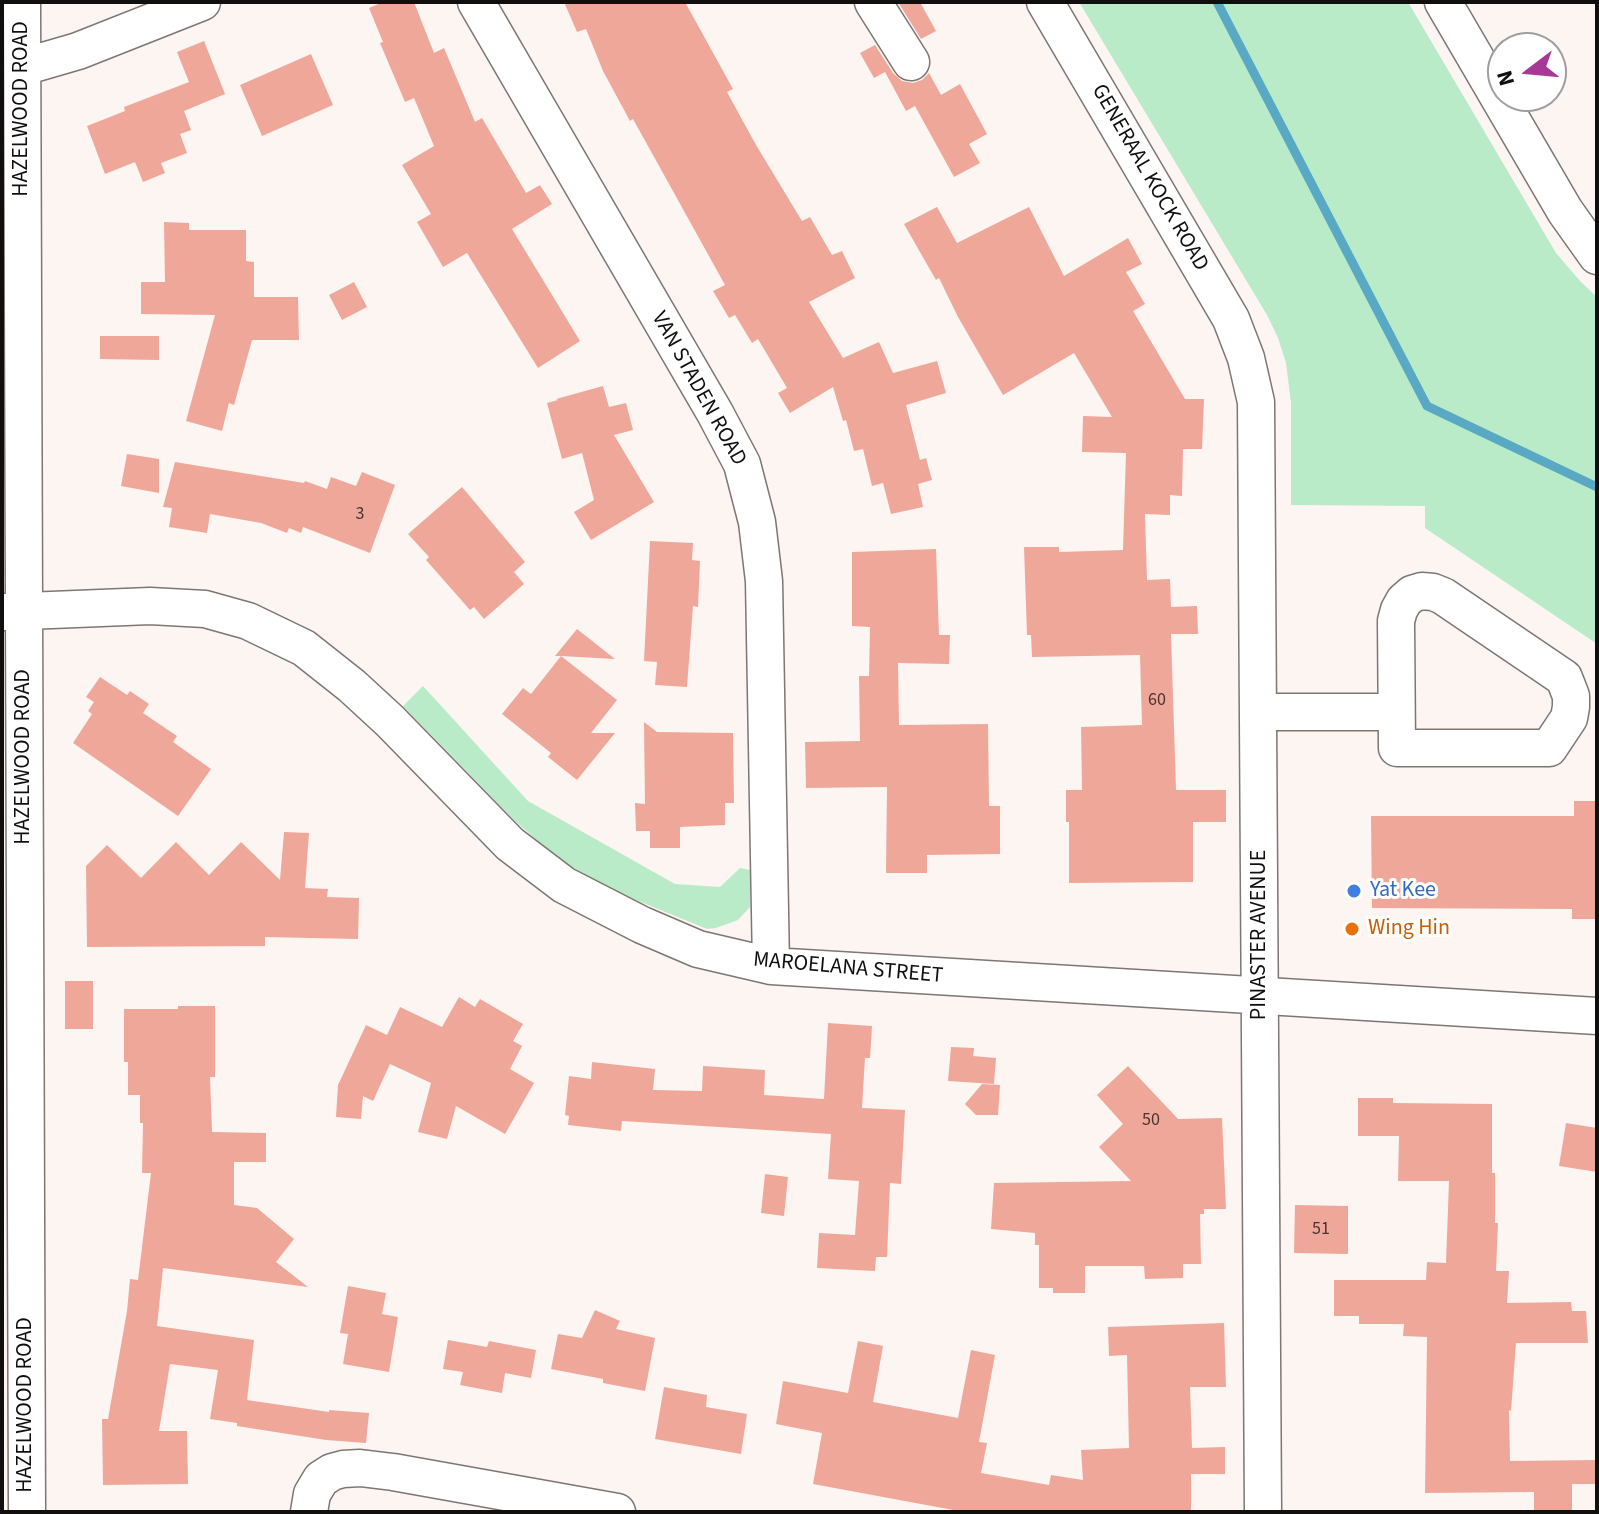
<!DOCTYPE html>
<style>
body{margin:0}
#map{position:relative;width:1599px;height:1514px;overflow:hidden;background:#fdf5f2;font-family:"Source Sans 3",sans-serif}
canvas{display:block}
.frame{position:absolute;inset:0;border:4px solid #110f0e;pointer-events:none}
.north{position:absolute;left:1487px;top:32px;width:80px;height:80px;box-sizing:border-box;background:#fff;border:2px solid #a09f9f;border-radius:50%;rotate:254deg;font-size:22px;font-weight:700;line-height:32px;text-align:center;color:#110f0e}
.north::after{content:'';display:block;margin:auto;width:28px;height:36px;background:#a73895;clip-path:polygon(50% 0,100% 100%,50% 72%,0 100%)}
</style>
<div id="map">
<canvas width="1599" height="1514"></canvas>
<div class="frame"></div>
<div class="north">N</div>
</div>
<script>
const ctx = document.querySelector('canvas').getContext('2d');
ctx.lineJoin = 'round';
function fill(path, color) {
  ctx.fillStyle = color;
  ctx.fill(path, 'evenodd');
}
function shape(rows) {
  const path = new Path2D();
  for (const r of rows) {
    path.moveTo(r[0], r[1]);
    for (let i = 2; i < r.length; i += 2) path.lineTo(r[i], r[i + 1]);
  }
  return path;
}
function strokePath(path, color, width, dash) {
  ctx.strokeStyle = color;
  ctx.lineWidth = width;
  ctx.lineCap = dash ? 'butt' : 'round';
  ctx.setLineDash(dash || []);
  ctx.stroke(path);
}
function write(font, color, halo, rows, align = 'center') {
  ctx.font = font + ' "Source Sans 3",sans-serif';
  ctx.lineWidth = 6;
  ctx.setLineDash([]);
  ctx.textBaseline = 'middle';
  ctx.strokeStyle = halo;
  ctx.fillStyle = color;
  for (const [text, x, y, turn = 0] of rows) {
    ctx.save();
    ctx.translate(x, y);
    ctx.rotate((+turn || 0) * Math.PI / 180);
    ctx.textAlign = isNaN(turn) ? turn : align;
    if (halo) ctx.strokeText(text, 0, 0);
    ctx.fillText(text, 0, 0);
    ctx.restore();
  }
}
fill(shape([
 [1079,2,1408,2,1556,253,1581,282,1597,297,1597,644,1425,528,1425,506,1291,505,1291,403,1286,363,1278,338,1267,315],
 [423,686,528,801,675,884,720,887,740,868,750,870,750,907,738,920,716,928,707,929,609,889,556,857,514,820,403,706]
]), '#baebc8');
strokePath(shape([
 [1217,2,1427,406,1597,487]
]), '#59a8c4', 9);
fill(shape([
 [383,2,414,2,434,53,444,48,475,122,482,118,526,193,540,185,552,204,512,229,580,341,538,368,467,253,443,267,417,222,431,214,402,165,434,146,414,98,405,102,380,43,383,42,369,8],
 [564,2,685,2,733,89,727,92,756,145,802,221,810,217,832,255,842,251,855,278,809,302,843,358,879,342,893,373,937,361,946,393,906,405,920,460,926,458,932,480,918,484,923,507,891,514,883,483,872,486,863,449,854,451,846,420,843,421,833,387,790,413,778,393,787,388,758,339,752,343,735,315,729,318,713,291,725,285,633,119,630,121,603,71,586,29,577,32],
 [898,2,920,2,936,31,921,39],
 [204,41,225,94,184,111,191,130,180,134,187,153,161,163,165,173,143,182,135,162,105,174,87,126,125,111,124,107,189,82,177,52],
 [875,45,893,73,902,81,913,83,922,80,929,73,941,95,960,84,987,134,969,144,980,163,954,177,915,106,906,111,885,72,874,78,860,53],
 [311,54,333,105,262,136,240,85],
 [937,207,957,243,1029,207,1064,276,1128,238,1142,264,1126,272,1145,304,1133,311,1185,399,1204,399,1202,449,1183,449,1182,496,1170,495,1170,515,1145,514,1147,580,1170,579,1171,607,1197,606,1198,634,1171,634,1176,790,1226,790,1226,822,1193,822,1193,882,1069,883,1069,822,1066,822,1066,790,1082,790,1081,727,1142,725,1140,655,1032,657,1031,635,1027,635,1024,547,1059,547,1059,552,1123,550,1126,453,1082,452,1083,416,1112,417,1074,353,1003,395,958,317,939,278,936,280,904,224],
 [164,222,189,223,189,230,246,230,246,261,254,262,254,297,298,297,299,340,252,340,234,405,229,403,222,431,186,421,215,315,141,314,141,282,165,282],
 [354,282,367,307,342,320,329,295],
 [100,336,159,336,159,360,100,359],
 [603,386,609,407,626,403,633,430,614,435,654,502,591,540,574,512,594,500,582,453,562,459,547,403,558,400,556,399],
 [127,454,159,459,159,493,121,486],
 [175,462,304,483,305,481,327,489,331,477,356,486,362,472,395,485,370,553,303,527,301,533,289,528,287,533,261,523,210,514,207,533,169,527,172,508,163,507],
 [462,487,525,562,514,572,524,584,484,619,474,607,470,610,426,560,429,557,408,534],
 [650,541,693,543,692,560,700,561,698,607,693,606,687,687,655,685,657,662,644,661],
 [936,549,939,635,950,635,949,664,898,663,899,725,988,724,989,806,1000,806,1000,854,927,855,927,873,886,873,887,787,806,788,805,742,860,741,859,676,869,676,870,627,852,626,852,552],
 [577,629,615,659,561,656,617,700,591,733,615,733,577,780,548,757,551,753,502,714,523,688,531,694,561,656,555,656],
 [100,677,127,695,130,691,149,704,143,713,177,736,173,742,211,769,178,816,73,743,92,714,88,711,94,702,86,697],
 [644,722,657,732,733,733,734,803,725,803,725,825,680,827,680,848,650,848,650,831,636,831,635,803,645,804],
 [1574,801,1597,801,1597,919,1572,919,1572,909,1372,908,1371,816,1574,816],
 [284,832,309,833,305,888,328,889,327,897,359,898,358,939,265,937,265,946,87,947,86,866,107,845,141,878,176,842,209,875,241,842,280,880],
 [65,981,93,981,93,1029,65,1029],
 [459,997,475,1007,480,999,523,1024,513,1041,522,1046,510,1069,534,1083,505,1134,456,1106,447,1139,418,1132,431,1083,390,1064,373,1101,363,1096,361,1119,336,1117,338,1085,366,1025,387,1035,400,1007,442,1027],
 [178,1006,215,1006,215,1077,210,1077,212,1132,266,1133,266,1162,234,1162,234,1205,257,1208,294,1239,276,1262,308,1287,163,1268,157,1326,254,1340,247,1400,329,1412,329,1410,369,1413,366,1443,326,1440,237,1426,237,1423,210,1419,218,1370,170,1364,159,1431,187,1431,188,1484,103,1485,102,1419,108,1419,127,1311,130,1279,138,1280,151,1173,142,1173,143,1123,140,1123,140,1095,128,1095,128,1062,124,1062,124,1009,178,1009],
 [828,1023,872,1026,870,1058,865,1058,862,1108,905,1110,901,1184,890,1183,887,1257,876,1257,875,1271,817,1268,819,1233,855,1235,859,1181,828,1179,831,1134,622,1121,621,1131,568,1125,569,1116,565,1115,569,1076,591,1079,592,1062,655,1069,653,1090,702,1091,703,1066,765,1070,764,1095,824,1099],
 [951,1047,974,1048,973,1056,996,1058,994,1084,948,1081],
 [1128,1066,1178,1119,1222,1118,1226,1209,1204,1209,1204,1214,1200,1214,1201,1264,1183,1264,1183,1278,1145,1279,1144,1266,1085,1266,1085,1293,1053,1293,1053,1288,1039,1288,1039,1245,1035,1245,1035,1233,991,1229,994,1183,1131,1181,1099,1147,1123,1124,1097,1095],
 [982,1084,1000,1085,998,1115,976,1115,965,1104],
 [1358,1098,1393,1098,1393,1103,1492,1104,1492,1173,1495,1173,1495,1223,1498,1223,1496,1271,1509,1271,1507,1303,1571,1302,1572,1311,1586,1311,1588,1343,1516,1343,1511,1411,1509,1410,1510,1461,1597,1460,1597,1484,1572,1484,1572,1512,1534,1512,1534,1492,1425,1493,1427,1337,1403,1336,1404,1324,1359,1324,1359,1316,1334,1316,1334,1280,1426,1280,1427,1262,1446,1263,1449,1181,1398,1181,1399,1136,1358,1136],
 [1566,1123,1597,1128,1597,1172,1559,1166],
 [765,1174,788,1177,784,1216,761,1213],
 [1295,1205,1348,1206,1348,1254,1294,1253],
 [348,1286,386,1293,382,1314,398,1317,389,1372,343,1364,348,1334,340,1333],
 [595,1310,620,1321,616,1329,655,1338,645,1391,603,1383,603,1379,551,1369,558,1334,582,1338],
 [1224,1323,1226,1387,1190,1387,1192,1448,1225,1447,1225,1474,1191,1474,1191,1512,964,1512,813,1484,822,1433,776,1424,783,1381,848,1393,858,1341,883,1346,873,1402,958,1418,971,1350,995,1355,979,1442,987,1443,981,1473,1049,1485,1051,1475,1083,1480,1081,1450,1129,1448,1127,1355,1109,1356,1108,1327],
 [448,1340,487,1347,489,1341,536,1350,531,1378,505,1373,502,1393,460,1385,463,1372,443,1369],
 [664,1387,707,1395,706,1407,747,1414,741,1454,655,1439]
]), '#efa79a');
const minor = shape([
 [22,2,27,1512],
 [476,2,715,413,742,464,757,522,764,581,771,966],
 [873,2,911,62],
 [1045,2,1231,319,1246,358,1256,402,1263,1512],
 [1443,2,1565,211,1597,256],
 [23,67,78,51,202,2],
 [1422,591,1433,592,1443,596,1564,678,1571,696,1571,707,1569,718,1549,748,1397,748,1396,621,1399,610,1404,601,1412,594,1422,591],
 [2,612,150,606,205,609,248,621,304,648,352,686,390,721,510,844,564,885,642,925,698,949,771,966,1597,1016],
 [1258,712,1396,712],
 [309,1512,312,1494,321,1479,332,1472,343,1469,360,1468,393,1472,617,1512]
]);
strokePath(minor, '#7d7673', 39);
strokePath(minor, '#fff', 36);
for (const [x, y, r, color] of [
 [1354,891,8,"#3f7fe0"],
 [1352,929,8,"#e8710a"]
]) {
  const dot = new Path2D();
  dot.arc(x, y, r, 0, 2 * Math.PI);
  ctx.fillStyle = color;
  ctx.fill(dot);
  strokePath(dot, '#fff', 3);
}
write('18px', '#483531', null, [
 ["3",360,515],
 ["60",1157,701],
 ["50",1151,1121],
 ["51",1321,1230]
]);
write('22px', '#110f0e', '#fff', [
 ["HAZELWOOD ROAD",22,109,-90],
 ["GENERAAL KOCK ROAD",1149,178,60],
 ["VAN STADEN ROAD",698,389,61],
 ["HAZELWOOD ROAD",24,757,-90],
 ["PINASTER AVENUE",1260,935,-90],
 ["MAROELANA STREET",848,969,5],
 ["HAZELWOOD ROAD",26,1405,-90]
]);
write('22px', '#366cbe', '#fff', [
 ["Yat Kee",1370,891]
], 'left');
write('22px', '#c56008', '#fff', [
 ["Wing Hin",1368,929]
], 'left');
</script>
